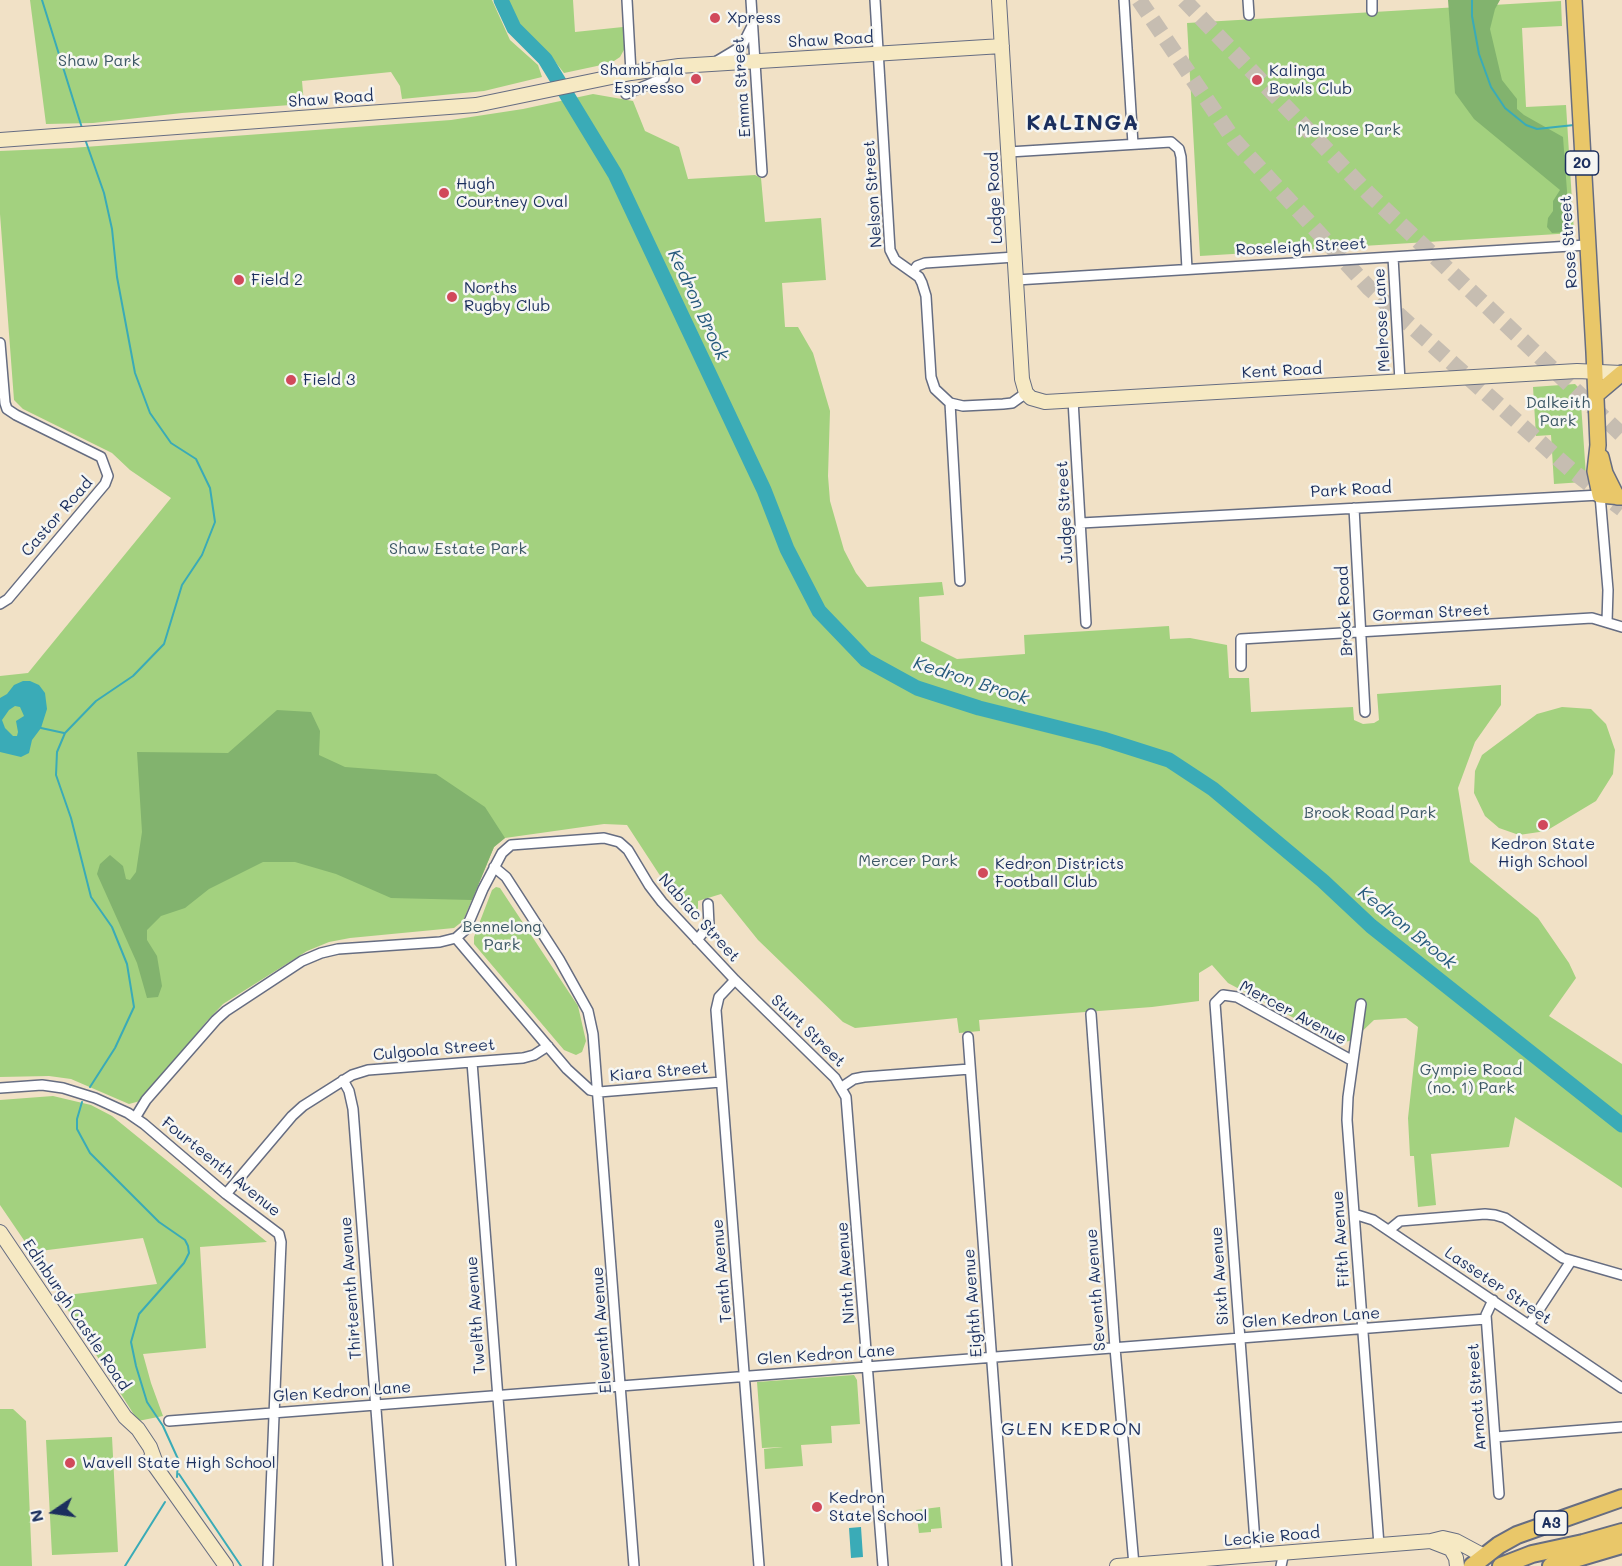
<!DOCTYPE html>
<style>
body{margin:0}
#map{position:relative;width:1622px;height:1566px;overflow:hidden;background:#f1e1c6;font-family:Mali,sans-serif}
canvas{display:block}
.north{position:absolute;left:24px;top:1482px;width:60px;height:60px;-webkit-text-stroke:4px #f6f6f2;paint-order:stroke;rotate:257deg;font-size:16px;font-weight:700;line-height:24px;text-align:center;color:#1b2f5e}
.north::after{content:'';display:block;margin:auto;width:21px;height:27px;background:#1b2f5e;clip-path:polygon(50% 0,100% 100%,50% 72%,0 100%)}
</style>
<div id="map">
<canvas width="1622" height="1566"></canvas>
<div class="north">N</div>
</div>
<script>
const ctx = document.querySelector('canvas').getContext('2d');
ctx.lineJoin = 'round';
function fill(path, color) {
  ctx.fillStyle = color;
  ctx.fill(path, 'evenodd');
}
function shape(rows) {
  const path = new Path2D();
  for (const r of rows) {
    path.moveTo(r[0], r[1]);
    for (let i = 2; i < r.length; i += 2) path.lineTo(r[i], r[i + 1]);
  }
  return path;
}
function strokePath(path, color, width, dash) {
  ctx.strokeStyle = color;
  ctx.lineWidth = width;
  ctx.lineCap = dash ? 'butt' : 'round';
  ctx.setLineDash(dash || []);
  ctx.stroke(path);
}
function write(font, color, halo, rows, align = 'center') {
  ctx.font = font + ' Mali,sans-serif';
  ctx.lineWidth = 5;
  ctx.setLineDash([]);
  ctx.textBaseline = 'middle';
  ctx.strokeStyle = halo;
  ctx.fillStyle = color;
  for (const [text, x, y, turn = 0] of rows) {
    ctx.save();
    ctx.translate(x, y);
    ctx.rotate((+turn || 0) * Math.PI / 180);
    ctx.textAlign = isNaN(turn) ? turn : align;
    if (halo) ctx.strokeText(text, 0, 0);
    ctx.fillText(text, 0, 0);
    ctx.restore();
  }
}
fill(shape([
 [30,0,492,0,510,40,538,65,542,77,484,91,402,99,400,86,391,72,302,81,304,104,182,113,93,123,46,124],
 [508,0,573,0,575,32,623,27,625,48,620,57,611,63,564,73,549,54,519,24],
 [1561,1,1562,26,1522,28,1526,107,1566,105,1574,233,1200,256,1187,23],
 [593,94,633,101,645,131,679,147,688,179,755,175,761,178,765,222,821,218,826,280,782,283,785,327,798,327,813,353,830,411,828,476,830,501,844,550,856,573,867,587,942,582,944,595,919,597,921,641,957,659,1025,654,1024,635,1169,626,1170,639,1190,638,1227,645,1229,678,1249,678,1251,712,1353,707,1354,720,1363,724,1374,723,1379,720,1377,694,1501,685,1501,705,1475,742,1458,788,1470,862,1538,918,1569,963,1576,978,1549,1016,1622,1064,1622,1188,1515,1117,1509,1147,1431,1154,1436,1205,1418,1207,1414,1156,1410,1156,1408,1118,1418,1027,1406,1018,1374,1020,1353,1040,1341,1043,1228,983,1212,965,1199,973,1199,1001,1152,1007,979,1020,980,1031,959,1033,957,1018,855,1028,843,1022,758,940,721,894,698,901,698,915,692,915,659,874,627,825,604,824,505,838,494,847,463,921,454,928,350,938,329,942,307,951,223,1004,207,1021,140,1101,129,1104,71,1079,49,1076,0,1077,0,676,28,673,171,498,130,470,112,453,23,409,14,400,0,214,0,151,71,148,451,120,523,109],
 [1575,384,1580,389,1586,476,1583,482,1554,484,1551,435,1536,436,1533,387],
 [1562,707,1591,709,1606,724,1615,750,1613,774,1596,801,1546,831,1519,835,1499,828,1485,816,1474,793,1475,771,1482,755,1537,714],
 [496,887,500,888,578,1006,586,1041,582,1052,576,1055,564,1050,474,944,474,937,492,890],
 [53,1096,91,1105,112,1116,267,1242,200,1247,206,1348,143,1354,151,1383,163,1416,138,1421,59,1296,157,1284,143,1238,32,1252,0,1205,0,1100],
 [854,1375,857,1380,860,1424,831,1426,832,1443,801,1445,803,1466,765,1469,764,1449,783,1447,762,1448,757,1382],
 [0,1409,13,1409,26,1421,32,1566,0,1566],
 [112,1437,118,1552,52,1555,46,1440],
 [940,1507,942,1528,931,1529,931,1532,919,1533,916,1510]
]), '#a3d17f');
fill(shape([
 [1448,0,1500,0,1495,9,1490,29,1502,80,1517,99,1517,109,1524,115,1563,137,1570,232,1552,233,1547,227,1548,218,1553,211,1553,201,1560,190,1474,119,1455,93],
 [277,710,311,712,320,731,319,755,345,767,436,774,485,807,505,838,494,847,472,900,391,898,336,874,295,862,263,862,209,889,185,908,161,916,147,930,147,940,157,956,162,986,158,997,147,998,137,963,97,874,100,864,110,855,123,866,126,879,130,880,136,872,142,832,137,752,228,753]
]), '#82b36e');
fill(shape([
 [23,681,30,681,39,685,45,693,47,709,41,728,32,740,29,753,21,757,0,752,0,698,7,694,14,685],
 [15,706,20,707,24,716,16,721,18,732,17,736,13,736,5,728,2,720,9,710],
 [861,1527,863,1557,851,1558,849,1528]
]), '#3aabb7');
strokePath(shape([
 [42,0,82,128],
 [1472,0,1472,16,1479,54,1491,87,1505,108,1526,125,1537,129,1574,125],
 [85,139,104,193,112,229,117,277,135,373,150,413,171,443,196,459,210,488,215,522,202,555,182,585,164,644,133,676,96,701,65,733,57,752,56,775,71,818,91,897,112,927,127,964,134,1007,115,1048,90,1087],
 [41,728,64,733],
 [82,1102,77,1119,77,1129,90,1153,159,1222,185,1240,188,1246,189,1253,184,1263,139,1314,131,1342,136,1366,147,1402,163,1426,178,1459,177,1477],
 [179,1474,241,1566],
 [125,1566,165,1502]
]), '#3aabb7', 2);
strokePath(shape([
 [501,0,514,28,545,59,615,174,764,490,787,549,819,611,866,660,917,688,979,708,1103,739,1169,760,1213,789,1323,881,1371,926,1622,1125]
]), '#3aabb7', 15);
strokePath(shape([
 [1139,0,1234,140,1369,288,1571,470,1622,509],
 [1184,0,1368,193,1622,435]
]), '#c6bdb1', 16, [16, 8]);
const street = shape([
 [627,0,631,73],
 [751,0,762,172],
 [875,0,890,250,895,260,919,277,922,283,926,296,931,377,935,389,950,403,960,581],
 [1124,0,1133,144],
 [1248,0,1249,15],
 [1372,0,1372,11],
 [717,61,742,46,752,26],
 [626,94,664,78,662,68],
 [1009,152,1171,142,1179,149,1181,157,1187,269],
 [1393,257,1400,381],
 [913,272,917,266,925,263,1015,257],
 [1016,280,1587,245],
 [0,343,5,403,7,409,16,415,101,457,108,476,105,484,8,599,0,604],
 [1073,400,1086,623],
 [950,403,963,406,1003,404,1012,403,1026,393],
 [1354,508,1365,712],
 [1081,523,1600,495,1608,590,1607,622],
 [1241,666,1241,639,1592,618,1622,627],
 [494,867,506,877,559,959,588,1011,593,1034,634,1566],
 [456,938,567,1069,590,1090,599,1092,721,1082],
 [697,940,709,925,708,904],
 [735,980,719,997,716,1010,759,1566],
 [1361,1004,1348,1097,1347,1120,1379,1545],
 [1091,1014,1115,1348,1134,1565],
 [968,1037,1007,1566],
 [472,1062,511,1566],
 [343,1080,349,1091,353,1109,388,1566],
 [842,1087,854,1079,864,1077,970,1069],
 [0,1088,42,1085,63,1088,95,1098,128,1113,144,1124,226,1194,279,1234,281,1242,280,1266,268,1566],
 [135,1118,146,1100,216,1020,226,1011,302,961,321,953,338,949,440,942,456,938,466,929,483,889,502,853,511,845,604,838,619,842,628,850,649,885,662,902,735,980,835,1078,846,1097,883,1566],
 [226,1194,292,1116,303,1106,352,1075,368,1070,523,1058,534,1055,548,1046],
 [1354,1214,1373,1220,1622,1388],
 [1389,1230,1400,1221,1485,1214,1495,1215,1505,1218,1563,1258,1622,1275],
 [1493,1300,1486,1315,1499,1494],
 [1529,1325,1571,1261],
 [169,1421,1486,1319],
 [1495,1437,1622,1427],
 [1256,1555,1215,1003,1223,995,1237,997,1353,1061],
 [1281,1566,1284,1552]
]);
const secondary = shape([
 [999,0,1022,379,1026,393,1031,398,1045,402,1577,371,1622,373],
 [0,140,476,105,631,73,679,66,1002,46],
 [0,1232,125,1417,138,1429,150,1447,157,1466],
 [150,1459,226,1566],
 [1433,1542,1451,1549,1456,1558,1457,1566],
 [1117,1566,1431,1541,1443,1538,1456,1541,1484,1556]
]);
const primary = shape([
 [1574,0,1594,352,1598,445,1595,471,1600,495,1622,497],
 [1596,395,1622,373],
 [1601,457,1605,473,1617,497]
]);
const highway = shape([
 [1472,1566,1499,1545,1517,1535,1622,1498],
 [1501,1566,1532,1554,1583,1543,1622,1532],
 [1551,1566,1622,1545]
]);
strokePath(street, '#666d82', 12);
strokePath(secondary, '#666d82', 16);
strokePath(primary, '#666d82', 18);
strokePath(highway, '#666d82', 20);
strokePath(street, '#fff', 9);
strokePath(secondary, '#f6e9c3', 14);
strokePath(primary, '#e9c769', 15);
strokePath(highway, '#e9c769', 16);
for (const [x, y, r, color] of [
 [715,18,6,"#d1495b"],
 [696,79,6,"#d1495b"],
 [1257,80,6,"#d1495b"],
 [444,193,6,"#d1495b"],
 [239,280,6,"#d1495b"],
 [452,297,6,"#d1495b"],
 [291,380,6,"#d1495b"],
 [1543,825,6,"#d1495b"],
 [983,873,6,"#d1495b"],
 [70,1463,6,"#d1495b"],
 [817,1507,6,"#d1495b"]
]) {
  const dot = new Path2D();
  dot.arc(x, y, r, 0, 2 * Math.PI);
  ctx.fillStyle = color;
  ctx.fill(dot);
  strokePath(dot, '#f6f6f2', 2);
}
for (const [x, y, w] of [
 [1582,163,33],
 [1551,1523,33]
]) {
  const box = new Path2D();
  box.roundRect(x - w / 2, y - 12, w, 24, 4.5);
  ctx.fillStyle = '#f6f6f2';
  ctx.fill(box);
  strokePath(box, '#1b2f5e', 1.5);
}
write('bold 15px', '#1b2f5e', null, [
 ["20",1582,163],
 ["A3",1551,1523]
]);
write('16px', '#1b2f5e', '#f6f6f2', [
 ["Xpress",727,18],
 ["Shambhala",684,70,"right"],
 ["Espresso",684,88,"right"],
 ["Kalinga",1269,71],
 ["Bowls Club",1269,89],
 ["Hugh",456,184],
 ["Courtney Oval",456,202],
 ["Field 2",251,280],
 ["Norths",464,288],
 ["Rugby Club",464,306],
 ["Field 3",303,380],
 ["Kedron State",1543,844,"center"],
 ["High School",1543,862,"center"],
 ["Kedron Districts",995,864],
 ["Football Club",995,882],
 ["Wavell State High School",82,1463],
 ["Kedron",829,1498],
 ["State School",829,1516]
], 'left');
write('16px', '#1b2f5e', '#f6f6f2', [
 ["Shaw Road",831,40,-3],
 ["Emma Street",742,87,-94],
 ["Shaw Road",331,99,-4],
 ["Nelson Street",873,194,-94],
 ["Lodge Road",995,198,-93],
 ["Rose Street",1569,242,-94],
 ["Roseleigh Street",1301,247,-3],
 ["Melrose Lane",1382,320,-93],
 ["Kent Road",1282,371,-3],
 ["Park Road",1351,490,-3],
 ["Judge Street",1065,512,-93],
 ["Castor Road",57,517,-49],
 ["Brook Road",1345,611,-93],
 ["Gorman Street",1431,613,-3],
 ["Nabiac Street",699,918,48],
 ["Mercer Avenue",1293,1013,28],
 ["Sturt Street",808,1031,44],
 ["Culgoola Street",434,1050,-5],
 ["Kiara Street",659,1072,-5],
 ["Fourteenth Avenue",221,1167,39],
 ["Fifth Avenue",1341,1239,-94],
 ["Tenth Avenue",722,1271,-95],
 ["Ninth Avenue",846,1273,-94],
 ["Sixth Avenue",1220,1276,-94],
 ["Lasseter Street",1498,1286,34],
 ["Thirteenth Avenue",351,1288,-94],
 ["Seventh Avenue",1096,1290,-94],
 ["Eighth Avenue",973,1303,-94],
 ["Edinburgh Castle Road",76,1315,56],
 ["Twelfth Avenue",476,1315,-94],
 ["Glen Kedron Lane",1311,1318,-4],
 ["Eleventh Avenue",602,1330,-94],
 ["Glen Kedron Lane",826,1355,-4],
 ["Glen Kedron Lane",342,1392,-4],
 ["Arnott Street",1477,1397,-94],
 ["Leckie Road",1272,1537,-5]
]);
write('16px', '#3d5866', '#f6f6f2', [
 ["Shaw Park",99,61],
 ["Melrose Park",1349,130],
 ["Dalkeith",1558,403],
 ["Park",1558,421],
 ["Shaw Estate Park",458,549],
 ["Brook Road Park",1370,813],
 ["Mercer Park",908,861],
 ["Bennelong",502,927],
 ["Park",502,945],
 ["Gympie Road",1471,1070],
 ["(no. 1) Park",1471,1088]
]);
write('italic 18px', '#265a7d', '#f6f6f2', [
 ["Kedron Brook",698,305,65],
 ["Kedron Brook",971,681,18],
 ["Kedron Brook",1407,928,39]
]);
ctx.letterSpacing = '1.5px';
write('18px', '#1b2f5e', '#f6f6f2', [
 ["GLEN KEDRON",1072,1429]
]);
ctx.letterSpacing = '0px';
ctx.letterSpacing = '1.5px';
write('bold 22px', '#1b2f5e', '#f6f6f2', [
 ["KALINGA",1083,123]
]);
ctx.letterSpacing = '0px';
</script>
